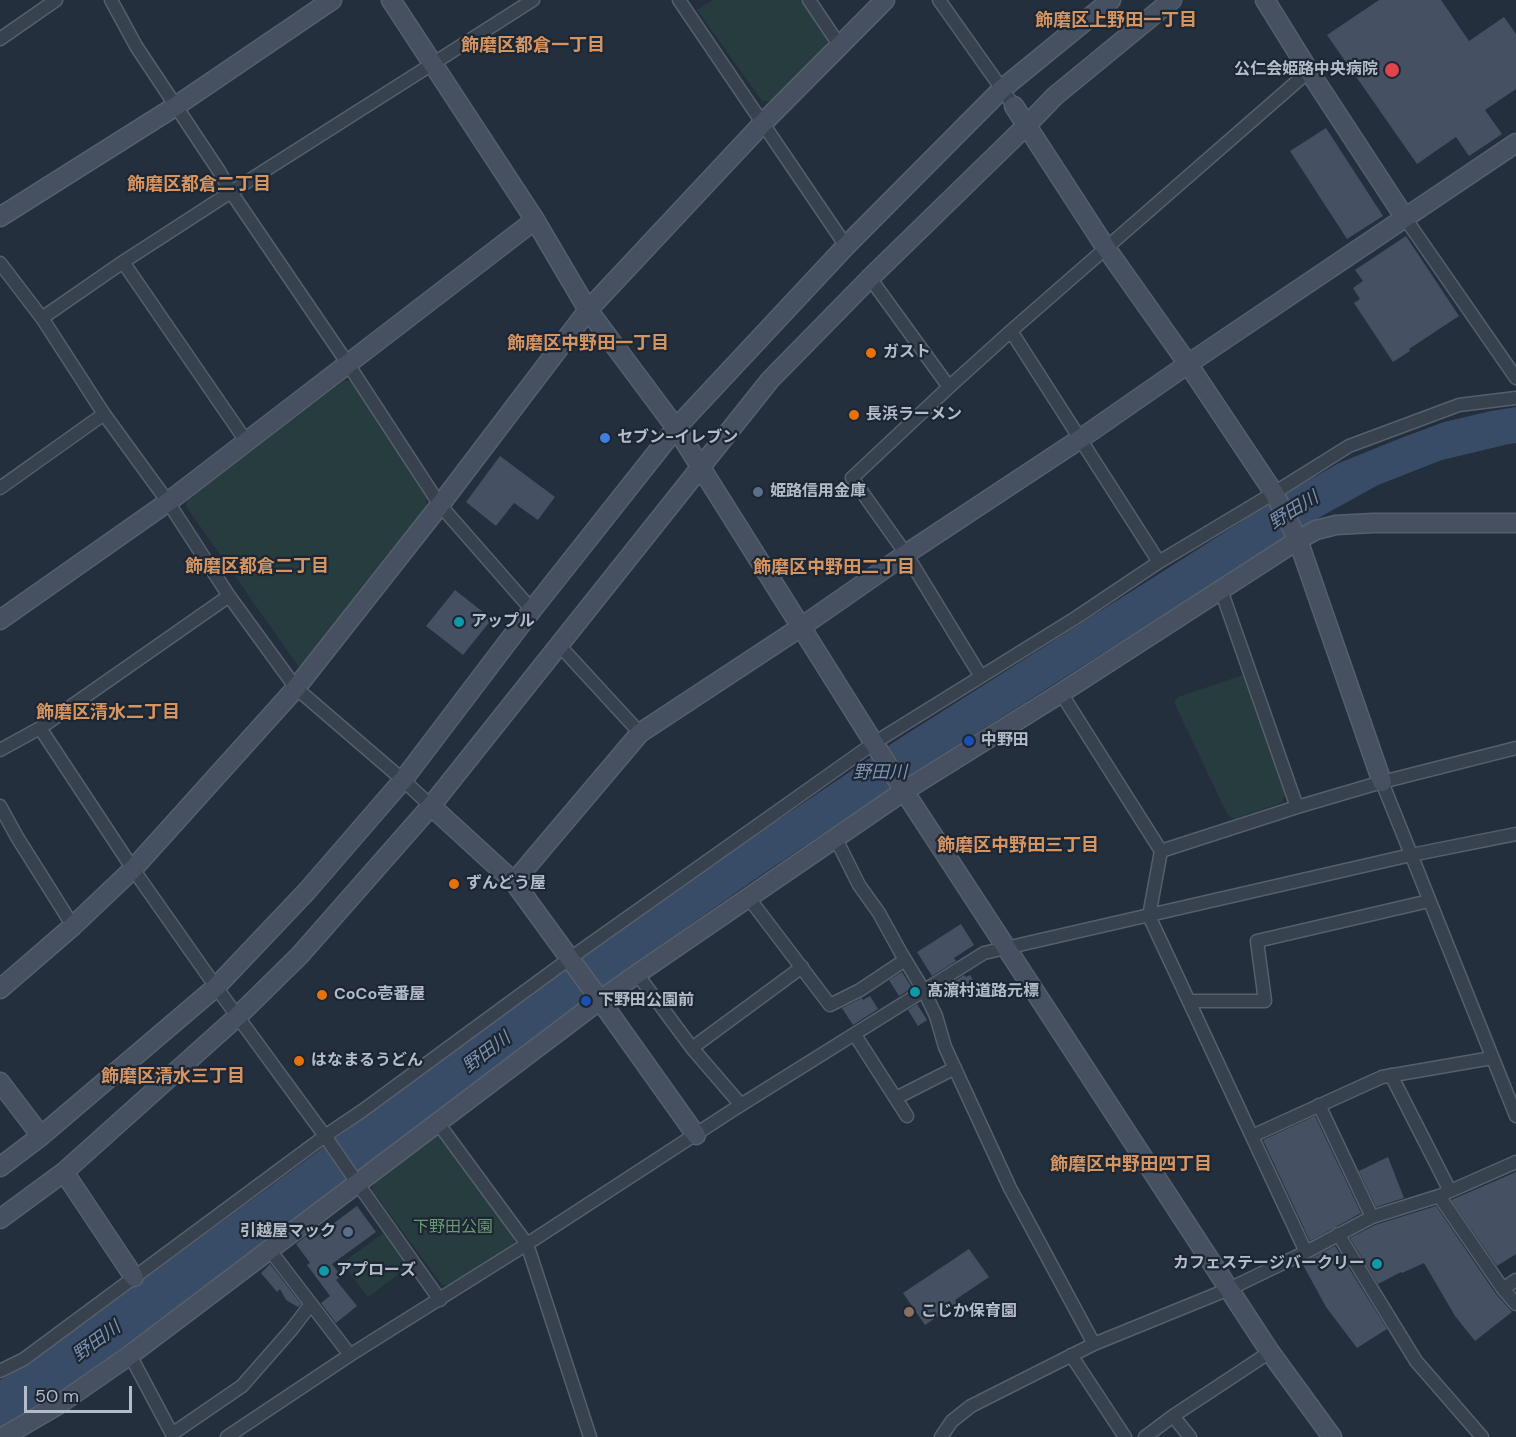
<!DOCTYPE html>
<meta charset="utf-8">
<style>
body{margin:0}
#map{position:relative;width:1516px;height:1437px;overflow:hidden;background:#242f3e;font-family:"DM Sans",sans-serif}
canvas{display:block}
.scale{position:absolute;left:24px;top:1386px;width:108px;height:27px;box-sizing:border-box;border:3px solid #b4bcc9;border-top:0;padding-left:8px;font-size:18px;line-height:21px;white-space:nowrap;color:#b4bcc9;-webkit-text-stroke:4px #1d2633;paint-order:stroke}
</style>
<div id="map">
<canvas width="1516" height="1437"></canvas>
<div class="scale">50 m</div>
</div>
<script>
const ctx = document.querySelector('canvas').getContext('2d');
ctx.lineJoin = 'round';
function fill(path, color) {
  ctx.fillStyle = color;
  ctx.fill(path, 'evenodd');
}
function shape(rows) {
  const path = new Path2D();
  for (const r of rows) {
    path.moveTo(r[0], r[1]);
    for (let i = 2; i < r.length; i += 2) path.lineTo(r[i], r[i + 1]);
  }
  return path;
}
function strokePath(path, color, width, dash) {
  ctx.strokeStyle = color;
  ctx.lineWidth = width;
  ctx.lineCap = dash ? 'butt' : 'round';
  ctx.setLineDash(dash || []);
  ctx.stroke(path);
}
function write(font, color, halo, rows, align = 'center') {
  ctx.font = font + ' "DM Sans","Noto Sans JP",sans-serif';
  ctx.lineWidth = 4.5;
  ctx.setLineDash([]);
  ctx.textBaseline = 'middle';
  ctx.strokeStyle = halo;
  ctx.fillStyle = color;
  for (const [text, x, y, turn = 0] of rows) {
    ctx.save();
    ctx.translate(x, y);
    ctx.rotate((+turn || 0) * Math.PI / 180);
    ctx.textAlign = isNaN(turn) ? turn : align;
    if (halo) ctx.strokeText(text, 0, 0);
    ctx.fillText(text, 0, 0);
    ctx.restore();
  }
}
fill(shape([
 [713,0,802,0,828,37,826,47,771,101,762,101,697,10],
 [345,380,353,382,427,498,426,507,304,665,298,666,186,506,187,500],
 [1243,675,1247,678,1286,795,1281,803,1234,819,1227,814,1174,702,1178,697],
 [431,1135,439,1135,514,1236,514,1243,451,1285,442,1285,372,1190,374,1180],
 [386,1231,410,1266,368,1297,342,1263]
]), '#263c3f');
fill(shape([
 [1516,407,1516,443,1509,444,1442,460,1378,485,1304,526,915,772,751,882,590,995,343,1183,66,1390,0,1428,0,1380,21,1368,69,1334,568,968,729,853,894,742,1288,492,1339,463,1401,438,1444,422,1491,411]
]), '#394c67');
fill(shape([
 [1379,0,1441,0,1469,41,1504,17,1516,34,1516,89,1485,110,1502,134,1469,156,1456,137,1417,164,1327,35],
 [1326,128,1383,216,1347,239,1290,151],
 [1406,236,1459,316,1409,349,1410,351,1393,362,1354,303,1360,299,1353,288,1363,281,1355,270],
 [500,456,555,497,538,520,514,503,496,526,466,502],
 [455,590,492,619,463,655,426,626],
 [961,924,974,945,954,958,956,961,932,976,917,952],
 [902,972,912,988,899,996,889,980],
 [964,975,966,977,970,975,979,989,963,999,952,983],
 [870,996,878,1009,853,1025,842,1008,862,998,863,1000],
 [917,1004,927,1020,918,1026,908,1010],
 [1315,1116,1361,1213,1310,1241,1263,1140],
 [1388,1157,1404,1198,1376,1207,1359,1171],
 [1516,1172,1516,1254,1497,1266,1451,1200],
 [357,1206,376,1232,332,1264,341,1276,336,1280,357,1306,336,1323,321,1303,330,1296,307,1265,310,1263,296,1244,310,1233,314,1238],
 [1436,1206,1496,1294,1512,1312,1475,1341,1455,1316,1424,1263,1402,1273,1401,1272,1378,1284,1350,1238,1375,1225],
 [1335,1246,1387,1329,1357,1348,1326,1307,1302,1263],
 [969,1249,989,1277,955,1300,957,1303,925,1325,903,1293],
 [270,1264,301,1304,298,1307,286,1300,280,1289,277,1292,261,1273]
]), '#455162');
const street = shape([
 [111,0,136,46,219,171,231,192,348,364,440,505,532,610],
 [679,0,846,246],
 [809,0,840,46],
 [939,0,1014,106],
 [0,39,56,0],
 [1405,218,1516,378],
 [123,262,246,441],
 [0,263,42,318,104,414,168,502,229,596,296,688,403,780,431,806],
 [870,278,949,387],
 [42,318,123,262,231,192,533,0],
 [1011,331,1159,562],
 [0,488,104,414],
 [1221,590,1297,807],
 [559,645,640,733],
 [980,675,906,554,852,478,949,387,1011,331,1309,71],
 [1061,693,1161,851,1149,916,1306,1252],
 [40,728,133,869,216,987,325,1136,358,1184,440,1300],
 [0,750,40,728,229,596],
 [1382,782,1516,1116],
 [0,806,17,837,73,926],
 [835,837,859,885,879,913,901,953,924,991,936,1016,945,1047,1010,1188,1094,1344],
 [1161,851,1297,807,1382,782,1516,748],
 [748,897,830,1005,860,990,905,960],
 [637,974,692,1048,741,1105],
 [1189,1001,1265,1001,1257,941,1429,901],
 [855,1035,907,1116],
 [692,1048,802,967],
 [1391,1075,1450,1191],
 [896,1098,955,1068],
 [1319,1105,1372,1217],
 [438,1123,527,1244,590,1437],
 [1252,1136,1382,1077,1492,1058],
 [1439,1196,1503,1289,1516,1304],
 [1338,1234,1416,1361,1482,1437],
 [269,1249,350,1355],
 [1503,1289,1516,1280],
 [130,1355,172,1434,242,1386,292,1329,311,1304],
 [1071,1355,1125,1437],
 [0,1371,24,1359,325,1136,362,1111,569,959,874,743,1077,617,1159,562,1274,493,1349,446,1459,405,1516,398],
 [1173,1416,1190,1437],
 [227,1437,350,1355,527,1244,736,1108,984,953,1411,855,1516,834],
 [941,1437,952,1421,971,1406,1094,1344,1229,1289,1306,1252,1372,1217,1439,1196,1516,1162],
 [1145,1437,1173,1416,1270,1352]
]);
const secondary = shape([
 [391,0,535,220,588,310,676,428,904,791,1270,1352,1332,1437],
 [1265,0,1309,71,1405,218],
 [1014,106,1106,248,1188,364,1274,493,1298,540,1382,782],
 [0,217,176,106,332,0],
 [0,620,168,502,535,220],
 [431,806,514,882,600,1000,696,1135],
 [514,882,640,733,801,627,906,554,1080,439,1188,364,1516,143],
 [0,989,73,926,133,869,296,688,440,505,588,310,763,123,885,0],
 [0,1082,41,1136],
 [0,1167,41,1136,216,987,307,891,403,780,532,610,676,428,846,246,1002,89,1111,0],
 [64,1172,134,1277],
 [0,1219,64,1172,238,1016,300,955,431,806,770,380,870,278,1027,125,1055,96,1172,0],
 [3,1437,58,1405,130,1355,600,1000,637,974,904,791,1061,693,1298,540,1316,530,1336,525,1373,523,1516,523]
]);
strokePath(street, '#565f6c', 15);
strokePath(secondary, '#565f6c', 21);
strokePath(street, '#38414e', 12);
strokePath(secondary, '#465061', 18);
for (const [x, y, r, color] of [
 [1392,70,8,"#e0444e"],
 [871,353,6,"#e8710a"],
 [854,415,6,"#e8710a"],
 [605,438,6,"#3f7fe0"],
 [758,492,6,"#5c6f8a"],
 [459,622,6,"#0f9aa8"],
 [969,741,6,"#1a4fb4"],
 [454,884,6,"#e8710a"],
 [915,992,6,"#0f9aa8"],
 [322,995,6,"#e8710a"],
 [586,1001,6,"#1a4fb4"],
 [299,1061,6,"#e8710a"],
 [348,1232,6,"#5c6f8a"],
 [1377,1264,6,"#0f9aa8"],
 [324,1271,6,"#0f9aa8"],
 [909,1312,6,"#8d6e63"]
]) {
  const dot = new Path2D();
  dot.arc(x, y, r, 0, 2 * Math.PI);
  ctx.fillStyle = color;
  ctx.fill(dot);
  strokePath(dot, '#1d2633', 2);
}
write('bold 16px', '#b4bcc9', '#1d2633', [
 ["公仁会姫路中央病院",1378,70,"right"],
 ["ガスト",883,353],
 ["長浜ラーメン",866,415],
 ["セブン-イレブン",617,438],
 ["姫路信用金庫",770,492],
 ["アップル",471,622],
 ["中野田",981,741],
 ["ずんどう屋",466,884],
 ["髙濵村道路元標",927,992],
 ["CoCo壱番屋",334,995],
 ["下野田公園前",598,1001],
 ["はなまるうどん",311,1061],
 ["引越屋マック",336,1232,"right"],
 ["カフェステージバークリー",1365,1264,"right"],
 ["アプローズ",336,1271],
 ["こじか保育園",921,1312]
], 'left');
write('16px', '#6b9a76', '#1d2633', [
 ["下野田公園",453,1228]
]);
write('bold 18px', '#d59563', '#1d2633', [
 ["飾磨区上野田一丁目",1116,21],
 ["飾磨区都倉一丁目",533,46],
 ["飾磨区都倉二丁目",199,185],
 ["飾磨区中野田一丁目",588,344],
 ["飾磨区都倉二丁目",257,567],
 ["飾磨区中野田二丁目",834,568],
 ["飾磨区清水二丁目",108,713],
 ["飾磨区中野田三丁目",1018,846],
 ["飾磨区清水三丁目",173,1077],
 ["飾磨区中野田四丁目",1131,1165]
]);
write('italic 18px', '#7c92b1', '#1d2633', [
 ["野田川",1294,511,-32],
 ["野田川",880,773],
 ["野田川",487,1053,-37],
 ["野田川",97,1342,-36]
]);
</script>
